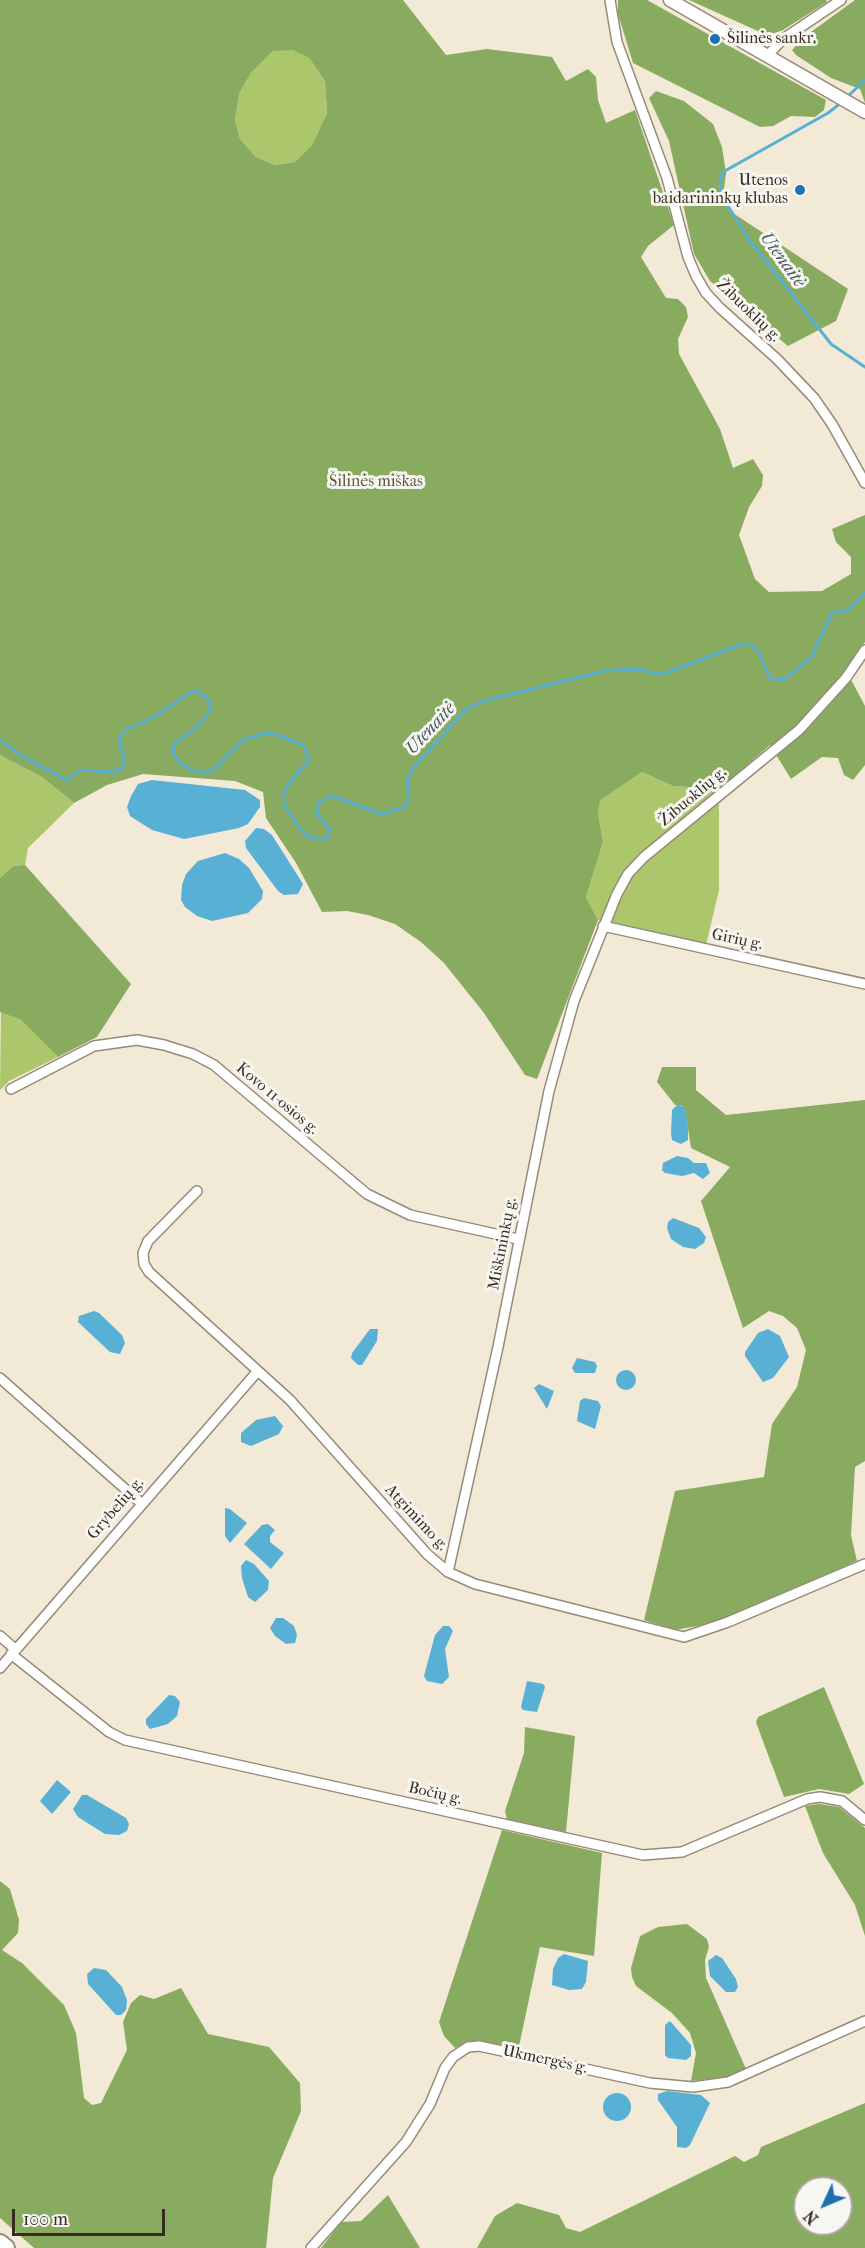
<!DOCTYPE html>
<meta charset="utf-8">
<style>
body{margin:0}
#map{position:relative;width:865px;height:2248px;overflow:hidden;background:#f2e9d6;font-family:"IM FELL French Canon",serif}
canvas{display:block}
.north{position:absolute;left:793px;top:2176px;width:60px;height:60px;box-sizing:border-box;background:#f6f6f2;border:2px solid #aba49d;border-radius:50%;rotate:226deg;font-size:16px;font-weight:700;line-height:24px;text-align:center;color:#3b2a1e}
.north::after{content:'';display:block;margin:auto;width:21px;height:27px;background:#1f6fb2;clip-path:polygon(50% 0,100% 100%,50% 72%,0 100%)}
.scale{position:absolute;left:12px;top:2209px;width:153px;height:27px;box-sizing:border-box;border:3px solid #3b2a1e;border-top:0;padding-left:8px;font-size:18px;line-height:21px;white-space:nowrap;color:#3b2a1e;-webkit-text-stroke:4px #f6f6f2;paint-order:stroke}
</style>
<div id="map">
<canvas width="865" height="2248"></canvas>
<div class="north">N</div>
<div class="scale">100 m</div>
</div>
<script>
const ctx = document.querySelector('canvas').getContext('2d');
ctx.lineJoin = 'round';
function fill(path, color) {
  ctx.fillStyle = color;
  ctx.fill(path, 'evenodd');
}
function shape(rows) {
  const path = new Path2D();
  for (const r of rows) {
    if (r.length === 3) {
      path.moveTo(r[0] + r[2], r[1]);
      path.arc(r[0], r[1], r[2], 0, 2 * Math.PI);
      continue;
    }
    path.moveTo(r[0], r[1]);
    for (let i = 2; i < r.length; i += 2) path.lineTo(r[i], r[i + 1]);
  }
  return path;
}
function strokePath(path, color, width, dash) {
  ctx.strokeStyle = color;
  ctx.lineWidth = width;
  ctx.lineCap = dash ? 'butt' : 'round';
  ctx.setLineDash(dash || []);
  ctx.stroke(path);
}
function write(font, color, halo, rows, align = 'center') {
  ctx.font = font + ' "IM FELL French Canon",serif';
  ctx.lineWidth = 6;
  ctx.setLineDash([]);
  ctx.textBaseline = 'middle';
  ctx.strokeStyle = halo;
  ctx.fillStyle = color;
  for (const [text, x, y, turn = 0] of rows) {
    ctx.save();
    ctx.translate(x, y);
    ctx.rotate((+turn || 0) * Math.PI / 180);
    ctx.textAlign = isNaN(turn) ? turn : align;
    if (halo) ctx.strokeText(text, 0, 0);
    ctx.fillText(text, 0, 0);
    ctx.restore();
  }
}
fill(shape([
 [293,49,309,58,325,81,327,113,312,145,295,162,275,165,256,157,240,139,235,120,239,94,251,73,273,51],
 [0,755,42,777,74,803,28,848,25,865,13,866,0,878],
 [642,772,673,786,719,789,719,890,706,945,598,920,586,897,603,842,598,813,599,800],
 [1,1012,21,1020,58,1057,9,1081,0,1090]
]), '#acc66c');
fill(shape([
 [0,0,403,0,446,55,487,49,552,57,566,81,588,69,596,77,598,100,606,123,635,110,674,225,648,246,641,257,666,298,678,299,686,307,688,317,678,339,679,354,720,429,733,468,753,459,763,475,762,486,749,507,739,535,755,579,769,592,822,591,851,574,851,557,836,542,832,529,865,515,865,642,846,670,865,706,865,765,853,780,844,775,838,758,822,757,791,779,770,745,719,789,673,786,642,772,600,800,598,813,603,842,586,897,598,920,537,1079,525,1075,484,1013,444,963,421,942,395,924,368,915,347,911,322,912,296,863,266,818,263,792,235,781,143,774,107,785,74,803,42,777,0,755],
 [293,50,309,58,325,81,327,113,312,145,295,162,275,165,256,157,240,139,235,120,239,94,251,73,273,51],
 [618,0,647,0,826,100,824,110,815,117,791,116,773,126,760,127,633,63,618,14],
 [689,0,826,0,827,2,783,30,772,34,760,32],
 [855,0,865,0,865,103,860,89,831,78,796,55,792,50,804,37],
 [656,91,684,101,713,124,722,147,726,173,723,197,733,213,848,289,836,321,788,346,710,281,694,254,669,141,649,98],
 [25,865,131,984,97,1037,58,1057,21,1020,0,1012,0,878,13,866],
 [662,1067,696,1067,696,1090,726,1115,865,1100,865,1461,855,1467,851,1535,857,1561,714,1623,675,1630,644,1620,675,1491,764,1477,772,1424,797,1387,806,1350,797,1328,783,1316,769,1311,743,1328,701,1201,730,1167,691,1148,685,1109,681,1105,675,1105,657,1082],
 [824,1687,864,1784,849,1794,819,1789,784,1797,761,1736,756,1722,758,1717],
 [525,1727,575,1736,566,1832,507,1820,505,1811,524,1753],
 [819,1804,839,1807,865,1828,865,1936,855,1905,823,1853,805,1806],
 [502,1830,602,1853,594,1956,540,1947,518,2051,477,2043,466,2043,455,2048,444,2036,439,2022],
 [0,1881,10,1889,19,1920,18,1933,2,1950,22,1963,64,2005,76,2033,84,2098,92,2105,101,2103,127,2050,123,2022,131,2003,140,1995,154,1999,181,1988,208,2034,269,2047,300,2083,301,2111,273,2178,266,2248,34,2248,0,2218],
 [687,1924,707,1939,709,1947,705,1960,706,1978,746,2069,727,2077,691,2081,696,2053,690,2033,672,2013,636,1986,632,1977,631,1968,640,1936,658,1927],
 [865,2103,865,2248,477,2248,495,2216,517,2203,559,2215,566,2228,580,2232,735,2156,744,2162,758,2155,761,2147],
 [805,2188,841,2188,841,2224,805,2224],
 [388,2195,420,2248,321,2248,341,2222,361,2221]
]), '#89ab60');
fill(shape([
 [152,780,245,790,260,800,260,807,248,824,239,828,184,839,152,830,130,816,127,807,131,796,138,784],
 [256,828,264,829,272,835,303,884,298,894,284,895,278,891,246,848,245,841],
 [225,853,239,859,249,868,263,891,262,899,248,913,212,921,197,916,185,907,181,900,182,885,186,874,198,861],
 [678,1104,685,1108,688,1128,688,1140,681,1144,672,1140,671,1134,672,1110],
 [677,1156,688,1158,694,1163,706,1163,710,1173,703,1179,694,1173,682,1176,665,1173,662,1170,663,1163],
 [673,1218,699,1228,706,1237,704,1243,695,1249,683,1247,671,1239,667,1228,668,1222],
 [94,1311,99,1313,122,1335,125,1343,120,1354,110,1352,78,1322,79,1316],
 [370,1329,378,1329,377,1341,362,1365,358,1365,351,1358,352,1353],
 [768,1329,780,1336,789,1357,773,1378,763,1382,745,1356,745,1352,758,1333],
 [577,1358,595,1362,597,1366,595,1373,575,1373,572,1368],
 [626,1380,10],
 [539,1384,554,1391,547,1409,534,1388],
 [584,1398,598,1401,601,1406,595,1429,577,1421,580,1401],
 [275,1416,283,1426,279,1434,251,1446,241,1442,241,1433,256,1420],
 [225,1508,230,1509,247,1523,230,1543,225,1536],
 [268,1524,275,1530,270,1536,270,1542,284,1553,271,1569,244,1544,262,1525],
 [246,1560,254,1564,269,1581,268,1590,255,1602,248,1597,242,1578,241,1566],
 [276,1618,283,1618,294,1626,297,1635,295,1643,286,1644,275,1636,270,1628],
 [443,1626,449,1626,453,1631,445,1649,449,1677,442,1684,427,1681,424,1676,435,1635],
 [527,1681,543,1684,545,1687,537,1712,523,1710,521,1707],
 [169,1695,175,1696,180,1702,177,1716,168,1724,150,1729,146,1724,146,1719],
 [57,1780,71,1792,52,1814,40,1801],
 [82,1795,87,1795,126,1818,129,1824,127,1831,119,1835,105,1834,78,1817,73,1809],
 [564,1954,588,1961,586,1982,582,1989,569,1990,552,1985,553,1969,558,1958],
 [716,1955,722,1958,736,1979,738,1987,735,1992,726,1992,710,1976,708,1961],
 [94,1968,106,1970,122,1987,127,2000,126,2010,121,2015,116,2015,88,1984,87,1974],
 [670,2021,691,2045,691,2056,686,2060,668,2058,665,2055,665,2025],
 [667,2091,701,2095,710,2103,690,2145,686,2148,677,2147,677,2127,658,2100,658,2094],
 [617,2107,14]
]), '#59b0d5');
strokePath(shape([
 [847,97,865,80],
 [842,102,828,113,723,172,720,180,721,195,750,241,831,344,865,367],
 [0,740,22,756,67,780,81,770,112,772,121,769,125,762,119,739,125,730,156,716,189,693,197,691,206,697,211,706,209,712,198,726,174,744,173,752,177,760,191,770,203,773,213,770,243,740,266,733,281,736,304,746,309,760,288,785,284,795,285,806,301,830,309,837,321,839,328,837,330,828,319,817,316,811,319,802,332,796,382,814,405,807,409,798,407,779,414,767,466,709,484,701,604,671,636,669,653,673,666,673,742,644,752,645,758,651,770,678,783,680,811,658,832,613,848,610,865,593]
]), '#59b0d5', 3);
const street = shape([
 [610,0,617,42,667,178,688,257,696,276,706,293,720,308,777,359,814,398,832,424,865,483],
 [767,56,783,39,841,0],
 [603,926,865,984],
 [11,1089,94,1046,137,1040,164,1045,193,1054,214,1065,367,1194,410,1215,518,1239],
 [197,1191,148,1241,143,1253,144,1264,149,1272,290,1400,427,1554,448,1572,475,1584,684,1637,728,1622,865,1564],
 [0,1378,141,1503],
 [448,1572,498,1347,549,1091,574,1001,617,894,628,874,644,857,799,730,846,678,865,650],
 [0,1636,15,1649],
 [11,1654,109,1732,125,1740,643,1855,682,1852,807,1799,820,1797,842,1801,865,1820],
 [0,1668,257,1372],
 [311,2248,406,2142,430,2104,445,2068,453,2057,468,2047,479,2046,650,2083,693,2087,728,2082,865,2021]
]);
const secondary = shape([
 [670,0,865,112]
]);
const highway = shape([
 [0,2243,6,2248]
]);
strokePath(street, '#968a7a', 12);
strokePath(secondary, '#968a7a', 15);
strokePath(highway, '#968a7a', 20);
strokePath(street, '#fff', 9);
strokePath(secondary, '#fff', 12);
strokePath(highway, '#fff', 16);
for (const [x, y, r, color] of [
 [715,39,6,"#1f6fb2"],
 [800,190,6,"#1f6fb2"]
]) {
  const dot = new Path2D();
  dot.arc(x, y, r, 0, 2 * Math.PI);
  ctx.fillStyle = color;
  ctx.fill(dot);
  strokePath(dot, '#f6f6f2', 2);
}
write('16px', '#3b2a1e', '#f6f6f2', [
 ["Šilinės sankr.",727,39],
 ["Utenos",788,181,"right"],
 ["baidarininkų klubas",788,199,"right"]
], 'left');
write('16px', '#3b2a1e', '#f6f6f2', [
 ["Žibuoklių g.",748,311,44],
 ["Žibuoklių g.",693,797,-40],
 ["Girių g.",737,940,12],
 ["Kovo 11-osios g.",277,1099,40],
 ["Miškininkų g.",503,1244,-79],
 ["Grybelių g.",116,1509,-49],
 ["Atgimimo g.",416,1518,47],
 ["Bočių g.",435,1794,13],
 ["Ukmergės g.",545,2060,12]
]);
write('16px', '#5d5935', '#f6f6f2', [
 ["Šilinės miškas",376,482]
]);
write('italic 18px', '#46595e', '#f6f6f2', [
 ["Utenaitė",782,260,54],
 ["Utenaitė",431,729,-47]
]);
</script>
